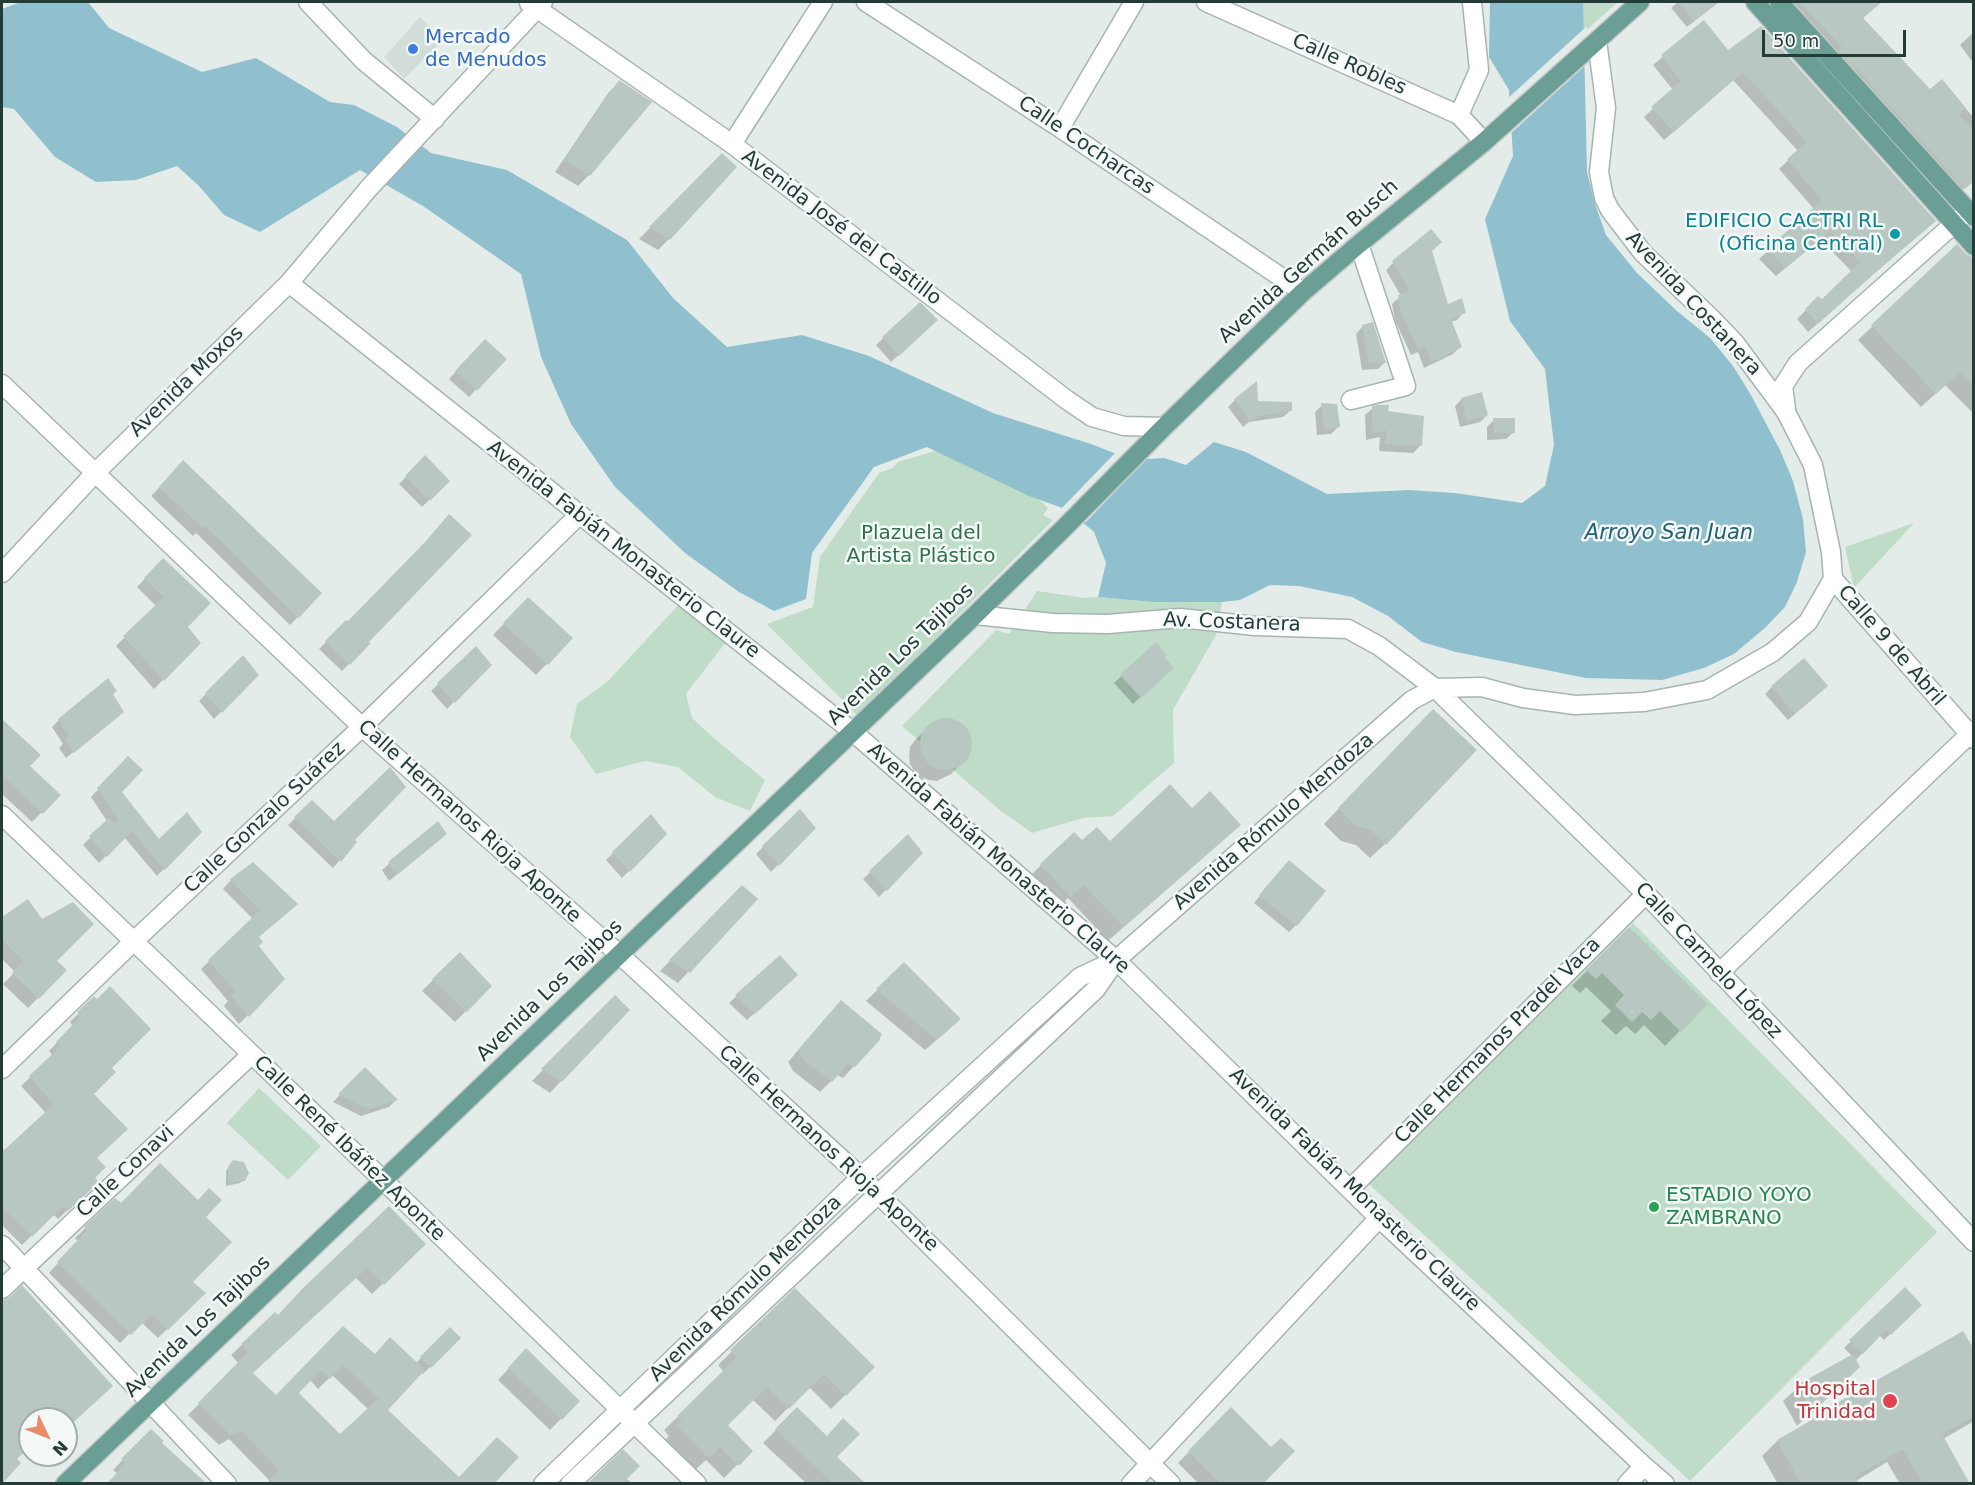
<!DOCTYPE html>
<meta charset="utf-8">
<style>
body{margin:0}
#map{position:relative;width:1975px;height:1485px;overflow:hidden;background:#e4ece9;font-family:"DejaVu Sans",sans-serif}
canvas{display:block}
.frame{position:absolute;inset:0;border:3px solid #243c38;pointer-events:none}
.north{position:absolute;left:18px;top:1407px;width:60px;height:60px;box-sizing:border-box;background:#f4f9f7;border:2px solid #a1adab;border-radius:50%;rotate:133deg;font-size:16px;font-weight:700;line-height:24px;text-align:center;color:#243c38}
.north::after{content:'';display:block;margin:auto;width:21px;height:27px;background:#e88e66;clip-path:polygon(50% 0,100% 100%,50% 72%,0 100%)}
.scale{position:absolute;left:1762px;top:30px;width:144px;height:27px;box-sizing:border-box;border:3px solid #243c38;border-top:0;padding-left:8px;font-size:18px;line-height:21px;white-space:nowrap;color:#243c38;-webkit-text-stroke:4px #f4f9f7;paint-order:stroke}
</style>
<div id="map">
<canvas width="1975" height="1485"></canvas>
<div class="frame"></div>
<div class="north">N</div>
<div class="scale">50 m</div>
</div>
<script>
const ctx = document.querySelector('canvas').getContext('2d');
ctx.lineJoin = 'round';
function fill(path, color) {
  ctx.fillStyle = color;
  ctx.fill(path, 'evenodd');
}
function shape(rows) {
  const path = new Path2D();
  for (const r of rows) {
    if (r.length === 3) {
      path.moveTo(r[0] + r[2], r[1]);
      path.arc(r[0], r[1], r[2], 0, 2 * Math.PI);
      continue;
    }
    path.moveTo(r[0], r[1]);
    for (let i = 2; i < r.length; i += 2) path.lineTo(r[i], r[i + 1]);
  }
  return path;
}
function strokePath(path, color, width, dash) {
  ctx.strokeStyle = color;
  ctx.lineWidth = width;
  ctx.lineCap = dash ? 'butt' : 'round';
  ctx.setLineDash(dash || []);
  ctx.stroke(path);
}
function write(font, color, halo, rows, align = 'center') {
  ctx.font = font + ' "DejaVu Sans",sans-serif';
  ctx.lineWidth = 5;
  ctx.setLineDash([]);
  ctx.textBaseline = 'middle';
  ctx.strokeStyle = halo;
  ctx.fillStyle = color;
  for (const [text, x, y, turn = 0] of rows) {
    ctx.save();
    ctx.translate(x, y);
    ctx.rotate((+turn || 0) * Math.PI / 180);
    ctx.textAlign = isNaN(turn) ? turn : align;
    if (halo) ctx.strokeText(text, 0, 0);
    ctx.fillText(text, 0, 0);
    ctx.restore();
  }
}
fill(shape([
 [420,17,443,40,404,79,384,57]
]), '#d2dcd8');
fill(shape([
 [1580,2,1618,2,1581,35],
 [952,446,1024,486,1048,508,1043,515,1053,520,858,716,767,624,813,607,820,557,879,473,893,468,898,462],
 [1914,523,1854,588,1845,547],
 [1037,591,1085,598,1098,597,1153,602,1222,602,1216,635,1173,710,1174,763,1113,816,1083,818,1032,833,1001,811,902,726,996,630,1009,634],
 [683,600,729,638,686,694,692,718,715,739,765,780,750,811,715,797,678,767,645,761,596,774,570,737,577,704,608,681],
 [1633,923,1937,1232,1690,1481,1367,1182],
 [259,1088,321,1146,288,1180,227,1123]
]), '#bedcc8');
fill(shape([
 [21,2,88,2,109,28,202,72,256,58,330,102,354,105,397,127,431,153,507,170,627,240,673,298,727,347,802,335,869,356,993,413,1091,444,1132,460,1164,458,1186,465,1214,442,1246,452,1327,494,1409,490,1455,493,1522,503,1545,486,1554,445,1545,369,1510,321,1485,219,1513,156,1509,90,1489,57,1490,2,1583,2,1587,172,1595,204,1606,235,1637,273,1677,311,1710,338,1733,366,1751,395,1781,452,1793,481,1803,519,1806,552,1797,582,1785,607,1766,627,1734,654,1704,668,1662,680,1586,678,1456,652,1422,642,1388,616,1352,597,1299,586,1270,585,1240,600,1222,602,1153,602,1098,597,1106,563,1094,532,1068,510,1029,496,927,447,874,467,812,553,806,599,774,611,739,592,685,553,615,487,571,424,541,357,521,274,423,206,360,170,260,232,224,215,199,186,177,166,136,180,96,182,55,157,14,109,2,107,2,9]
]), '#90c0cd');
fill(shape([
 [1587,26,1588,63,1509,135,1507,99],
 [1117,451,1132,457,1149,456,1086,522,1075,520,1066,513,1060,510]
]), '#e4ece9');
fill(shape([
 [1678,2,1719,2,1687,27,1671,8],
 [1776,2,1880,2,1862,19,1930,91,1941,81,1974,118,1974,179,1952,200],
 [1704,22,1728,52,1934,221,1808,332,1797,319,1818,298,1822,301,1852,272,1820,239,1776,276,1759,259,1814,209,1779,169,1798,151,1733,80,1664,140,1644,117,1673,90,1653,65],
 [1974,32,1974,64,1960,45],
 [620,81,589,175,578,186,555,172,609,92],
 [711,166,669,239,658,250,639,239],
 [1957,246,1965,255,1974,260,1974,414,1945,385,1921,407,1858,340],
 [1430,251,1447,306,1464,312,1457,320,1451,322,1460,347,1453,354,1424,368,1418,352,1411,355,1395,320,1392,304,1401,296,1386,270,1393,263],
 [920,304,936,320,891,362,876,345],
 [1363,326,1385,362,1378,369,1362,370,1356,334],
 [485,341,504,359,469,397,449,379],
 [1462,399,1487,415,1480,422,1460,427,1455,406],
 [1235,400,1256,403,1291,410,1283,417,1249,422,1243,427,1228,407],
 [1322,405,1338,427,1331,434,1317,435,1315,412],
 [1373,408,1387,413,1421,445,1413,453,1379,451,1380,437,1366,440,1365,415],
 [1494,420,1514,432,1506,439,1487,440,1487,427],
 [425,457,448,481,422,507,399,484],
 [175,471,298,617,290,625,196,533,193,536,151,496],
 [163,560,186,627,199,643,154,689,116,646,156,606,137,587],
 [517,610,571,639,536,675,493,635],
 [346,622,369,643,342,671,319,649],
 [1155,644,1162,657,1165,675,1133,704,1114,683],
 [476,648,490,665,447,709,431,691],
 [243,657,257,675,214,719,199,701],
 [1772,687,1819,693,1788,720,1765,694],
 [111,694,115,719,66,758,59,748,63,744,52,727,59,720],
 [950,719,958,722,965,727,971,741,968,756,951,774,937,781,929,780,921,777,915,772,910,764,909,756,910,747,915,740,933,723],
 [1418,725,1385,844,1370,858,1356,845,1341,841,1324,824],
 [8,727,28,766,59,795,32,822,2,794,2,734],
 [128,758,120,792,159,841,200,832,157,876,124,837,99,863,83,845,107,821,91,797],
 [312,802,355,842,333,868,288,825],
 [1192,810,1239,825,1108,941,1068,898,1056,911,1026,880,1041,865,1082,842,1110,843],
 [800,811,814,828,771,872,756,854],
 [651,816,665,834,622,878,606,860],
 [908,836,921,853,879,897,863,879],
 [438,841,389,881,382,870,390,863],
 [1282,869,1296,925,1289,932,1254,903],
 [231,880,296,904,257,937,257,946,283,979,239,1024,224,1006,228,1001,201,969,253,919,223,889],
 [742,887,689,971,678,983,660,971],
 [28,901,55,961,38,998,28,1008,3,984,15,972,2,959,2,919],
 [1628,929,1706,1004,1665,1046,1644,1025,1635,1034,1626,1026,1616,1035,1601,1021,1611,1011,1586,987,1580,993,1572,986],
 [459,954,466,1011,455,1022,422,991],
 [780,957,789,982,747,1020,729,1003],
 [904,964,948,1030,925,1050,866,1001],
 [615,997,561,1081,550,1093,532,1081],
 [94,998,110,1068,92,1094,95,1158,93,1178,97,1182,58,1219,53,1214,22,1245,2,1225,2,1148,5,1151,46,1113,21,1086,53,1056,49,1051,73,1026,70,1022],
 [830,1013,854,1066,843,1078,837,1075,820,1092,793,1071,788,1062],
 [365,1069,396,1100,389,1107,361,1116,333,1102],
 [230,1165,244,1180,240,1183,226,1186,226,1171],
 [115,1200,121,1205,204,1217,191,1282,203,1293,158,1338,141,1322,120,1343,49,1273,78,1241,75,1238],
 [424,1244,372,1294,355,1277,251,1373,276,1397,343,1328,375,1355,416,1363,450,1329,459,1338,423,1374,421,1372,386,1410,459,1479,270,1481,229,1439,219,1445,188,1415,239,1364,231,1355,275,1314,278,1317,303,1290],
 [332,1375,369,1410,340,1436,297,1393,310,1380,318,1389],
 [1905,1289,1920,1305,1884,1340,1879,1335,1855,1361,1858,1366,1797,1426,1783,1401,1798,1387,1852,1356,1844,1348],
 [795,1290,873,1367,831,1409,809,1387,775,1421,752,1399,726,1425,751,1451,724,1478,706,1460,694,1471,665,1440,669,1436,664,1430,724,1372,718,1365],
 [2,1301,6,1301,72,1424,66,1429,66,1419,30,1419,30,1445,15,1459,19,1463,2,1483],
 [526,1350,578,1401,550,1430,498,1380],
 [1974,1352,1974,1421,1943,1439,1968,1484,1900,1484,1887,1462,1856,1481,1858,1484,1778,1484,1762,1456,1777,1441,1807,1424,1815,1417],
 [797,1409,835,1457,864,1484,807,1484,763,1443],
 [1231,1409,1261,1484,1199,1484,1178,1463],
 [151,1431,160,1443,117,1473,113,1470],
 [626,1478,632,1484,589,1484]
]), '#0003');
fill(shape([
 [1679,2,1719,2,1694,21],
 [1799,2,1882,2,1863,18,1930,89,1942,79,1966,108,1958,115,1974,130,1974,181,1965,189,1857,69,1856,70,1839,51,1842,47],
 [1704,20,1728,50,1761,26,1936,221,1871,276,1818,324,1805,309,1818,296,1822,299,1860,262,1830,231,1786,268,1767,249,1822,200,1787,159,1807,142,1743,72,1674,132,1651,107,1681,81,1661,55],
 [619,80,652,102,590,176,564,160],
 [722,153,737,167,670,240,649,227],
 [1431,229,1442,242,1432,251,1448,304,1462,298,1466,313,1451,319,1462,347,1432,362,1425,346,1418,349,1401,312,1398,295,1410,291,1392,261],
 [1957,244,1966,254,1974,258,1974,387,1960,372,1936,394,1871,325],
 [920,302,938,320,899,356,882,337],
 [1373,322,1386,363,1369,363,1362,325],
 [485,339,507,359,477,391,455,371],
 [1257,381,1258,401,1292,402,1292,411,1258,416,1250,421,1234,399],
 [1482,392,1488,415,1467,421,1461,398],
 [1321,403,1337,404,1340,427,1324,429],
 [1377,405,1389,405,1388,411,1424,416,1422,446,1385,444,1387,430,1373,433,1372,406],
 [1493,418,1515,418,1515,433,1494,433],
 [425,455,450,481,430,501,405,476],
 [183,460,322,593,299,618,205,526,203,528,159,487],
 [449,514,472,535,369,642,371,643,350,665,325,641,346,620,348,621,426,541],
 [163,558,211,603,188,627,201,643,164,681,123,636,164,597,144,578],
 [528,597,573,638,548,665,503,623],
 [1156,642,1167,655,1164,657,1174,668,1141,698,1120,675],
 [476,646,492,665,455,703,437,683],
 [243,655,259,675,222,713,205,693],
 [1804,658,1828,686,1795,714,1771,686],
 [108,678,117,691,113,694,124,712,74,753,65,739,69,736,58,719],
 [1433,709,1477,750,1386,845,1371,830,1356,826,1338,808],
 [946,744,26],
 [2,719,41,755,30,766,61,795,43,814,2,775],
 [128,756,143,770,122,792,159,839,187,812,202,832,165,870,132,831,107,857,89,836,109,818,115,823,118,820,97,788],
 [390,767,406,787,355,840,357,842,341,862,294,817,312,800,334,821],
 [1170,784,1192,808,1210,791,1241,825,1124,927,1084,885,1071,897,1040,864,1074,832,1082,840,1097,827,1110,841],
 [800,809,816,828,779,866,762,846],
 [651,814,667,834,630,872,612,852],
 [438,821,447,834,397,875,388,862],
 [908,834,923,853,887,891,869,871],
 [1289,860,1326,891,1297,926,1259,895],
 [253,862,298,904,259,937,263,942,259,946,285,979,249,1017,231,996,236,992,208,960,260,910,230,879],
 [742,885,758,899,690,973,669,960],
 [28,899,42,919,73,902,94,924,57,961,67,970,39,999,12,973,24,961,2,940,2,917],
 [1628,928,1630,928,1708,1004,1681,1032,1660,1011,1651,1020,1642,1012,1632,1022,1615,1005,1624,995,1602,973,1596,979,1586,970],
 [460,952,492,986,467,1012,432,979],
 [780,955,798,975,755,1014,735,995],
 [904,962,961,1019,937,1040,876,989],
 [110,986,151,1029,112,1068,116,1072,94,1094,128,1129,97,1158,106,1167,95,1178,99,1182,68,1211,63,1206,32,1237,2,1207,2,1152,54,1104,29,1076,61,1046,56,1042,81,1016,77,1012,94,996,97,999],
 [615,995,630,1010,562,1082,541,1069],
 [841,1000,882,1034,879,1041,855,1067,848,1064,832,1082,804,1060,798,1050],
 [365,1067,398,1100,369,1109,338,1094],
 [233,1160,244,1162,249,1173,245,1181,229,1183,228,1167],
 [160,1163,198,1200,209,1188,222,1200,206,1217,232,1242,193,1282,206,1293,168,1330,152,1314,131,1335,57,1262,87,1230,84,1227,115,1198,121,1203],
 [389,1206,426,1244,384,1285,367,1268,253,1373,276,1395,343,1326,375,1354,390,1337,425,1370,388,1410,459,1477,497,1437,519,1457,494,1484,266,1484,279,1470,241,1430,230,1435,198,1403,248,1352,241,1344,275,1312,278,1315,302,1289],
 [343,1365,379,1398,340,1434,299,1393,321,1370,330,1379],
 [22,1285,113,1386,66,1429,66,1419,30,1419,30,1447,17,1459,21,1463,2,1484,2,1301,10,1297],
 [1905,1287,1922,1305,1891,1335,1886,1330,1863,1354,1849,1340],
 [795,1288,875,1367,846,1396,824,1374,789,1409,767,1387,728,1425,753,1451,739,1466,720,1447,709,1458,677,1426,682,1421,677,1416,737,1357,730,1350],
 [450,1327,461,1338,431,1368,420,1357],
 [1963,1331,1974,1349,1974,1416,1942,1434,1970,1484,1923,1484,1903,1449,1855,1476,1859,1484,1801,1484,1777,1440,1815,1418,1814,1416],
 [526,1348,580,1401,562,1420,508,1368],
 [1853,1354,1860,1367,1812,1413,1797,1385],
 [797,1407,827,1436,843,1418,860,1434,837,1457,866,1484,834,1484,775,1429],
 [1231,1407,1271,1447,1281,1438,1295,1451,1263,1484,1221,1484,1188,1451],
 [151,1429,164,1441,162,1443,207,1484,107,1484,125,1463,121,1459],
 [623,1449,640,1466,622,1484,587,1484]
]), '#b9c7c2');
const minor = shape([
 [308,2,364,61,435,119],
 [866,2,1060,128,1303,292],
 [1206,2,1459,115,1484,142],
 [529,3,732,144,1067,400,1092,417,1124,426,1164,427],
 [1459,115,1479,70,1472,2],
 [1060,128,1134,2],
 [732,144,823,2],
 [289,283,853,732,1116,960,1379,1218,1644,1466,1665,1484],
 [2,384,362,727,620,955,861,1177,1171,1484],
 [1351,400,1406,386,1359,244],
 [1786,409,1783,386,1798,363,1966,213],
 [2,573,96,472,289,283,369,188,543,2],
 [1833,579,1974,739],
 [975,615,1053,623,1108,624,1180,618,1255,626,1348,629,1379,646,1435,688,1646,894,1974,1242],
 [2,815,383,1180,697,1484],
 [1116,960,1412,700,1435,688,1482,687,1523,698,1575,705,1644,702,1707,690,1773,652,1808,622,1833,579,1831,552,1813,465,1786,412,1735,343,1712,319,1643,253,1610,210,1604,198,1599,172,1606,108,1597,41],
 [1719,973,1974,730],
 [2,1069,134,941,362,727,579,515],
 [1351,1188,1646,894],
 [2,1245,227,1484],
 [2,1289,251,1055],
 [543,1484,861,1177,1080,977,1116,960,1096,989,570,1484],
 [1131,1484,1379,1218],
 [1627,1484,1644,1466]
]);
const primary = shape([
 [1755,2,1974,246],
 [1779,2,1974,217],
 [65,1484,975,615,1063,529,1164,427,1303,292,1359,244,1484,142,1640,2]
]);
strokePath(minor, '#a7b4b0', 21);
strokePath(primary, '#c2c8c7', 21);
strokePath(minor, '#fff', 18);
strokePath(primary, '#6b9e95', 18);
for (const [x, y, r, color] of [
 [413,49,6,"#3f7fe0"],
 [1895,234,6,"#0f9aa8"],
 [1654,1207,6,"#2e9e5b"],
 [1890,1401,8,"#e0444e"]
]) {
  const dot = new Path2D();
  dot.arc(x, y, r, 0, 2 * Math.PI);
  ctx.fillStyle = color;
  ctx.fill(dot);
  strokePath(dot, '#f4f9f7', 2);
}
write('20px', '#366cbe', '#f4f9f7', [
 ["Mercado",425,38],
 ["de Menudos",425,61]
], 'left');
write('20px', '#243c38', '#f4f9f7', [
 ["Calle Robles",1349,65,24],
 ["Calle Cocharcas",1086,146,34],
 ["Avenida José del Castillo",841,228,37],
 ["Avenida Germán Busch",1309,262,-42],
 ["Avenida Costanera",1693,304,47],
 ["Avenida Moxos",187,382,-44],
 ["Avenida Fabián Monasterio Claure",623,550,38],
 ["Av. Costanera",1232,623,2],
 ["Calle 9 de Abril",1891,646,49],
 ["Avenida Los Tajibos",901,655,-44],
 ["Calle Gonzalo Suárez",265,818,-43],
 ["Calle Hermanos Rioja Aponte",469,822,42],
 ["Avenida Rómulo Mendoza",1274,822,-41],
 ["Avenida Fabián Monasterio Claure",998,859,41],
 ["Calle Carmelo López",1708,961,47],
 ["Avenida Los Tajibos",550,991,-44],
 ["Calle Hermanos Pradel Vaca",1498,1041,-45],
 ["Calle René Ibáñez Aponte",349,1149,44],
 ["Calle Hermanos Rioja Aponte",828,1149,43],
 ["Calle Conavi",126,1172,-43],
 ["Avenida Fabián Monasterio Claure",1354,1190,44],
 ["Avenida Rómulo Mendoza",746,1289,-44],
 ["Avenida Los Tajibos",198,1327,-44]
]);
write('20px', '#0d838f', '#f4f9f7', [
 ["EDIFICIO CACTRI RL",1883,222],
 ["(Oficina Central)",1883,245]
], 'right');
write('20px', '#31714e', '#f4f9f7', [
 ["Plazuela del",921,534],
 ["Artista Plástico",921,557]
]);
write('20px', '#27864d', '#f4f9f7', [
 ["ESTADIO YOYO",1666,1196],
 ["ZAMBRANO",1666,1219]
], 'left');
write('20px', '#be3a42', '#f4f9f7', [
 ["Hospital",1876,1390],
 ["Trinidad",1876,1413]
], 'right');
write('italic 21px', '#226174', '#f4f9f7', [
 ["Arroyo San Juan",1669,534]
]);
</script>
